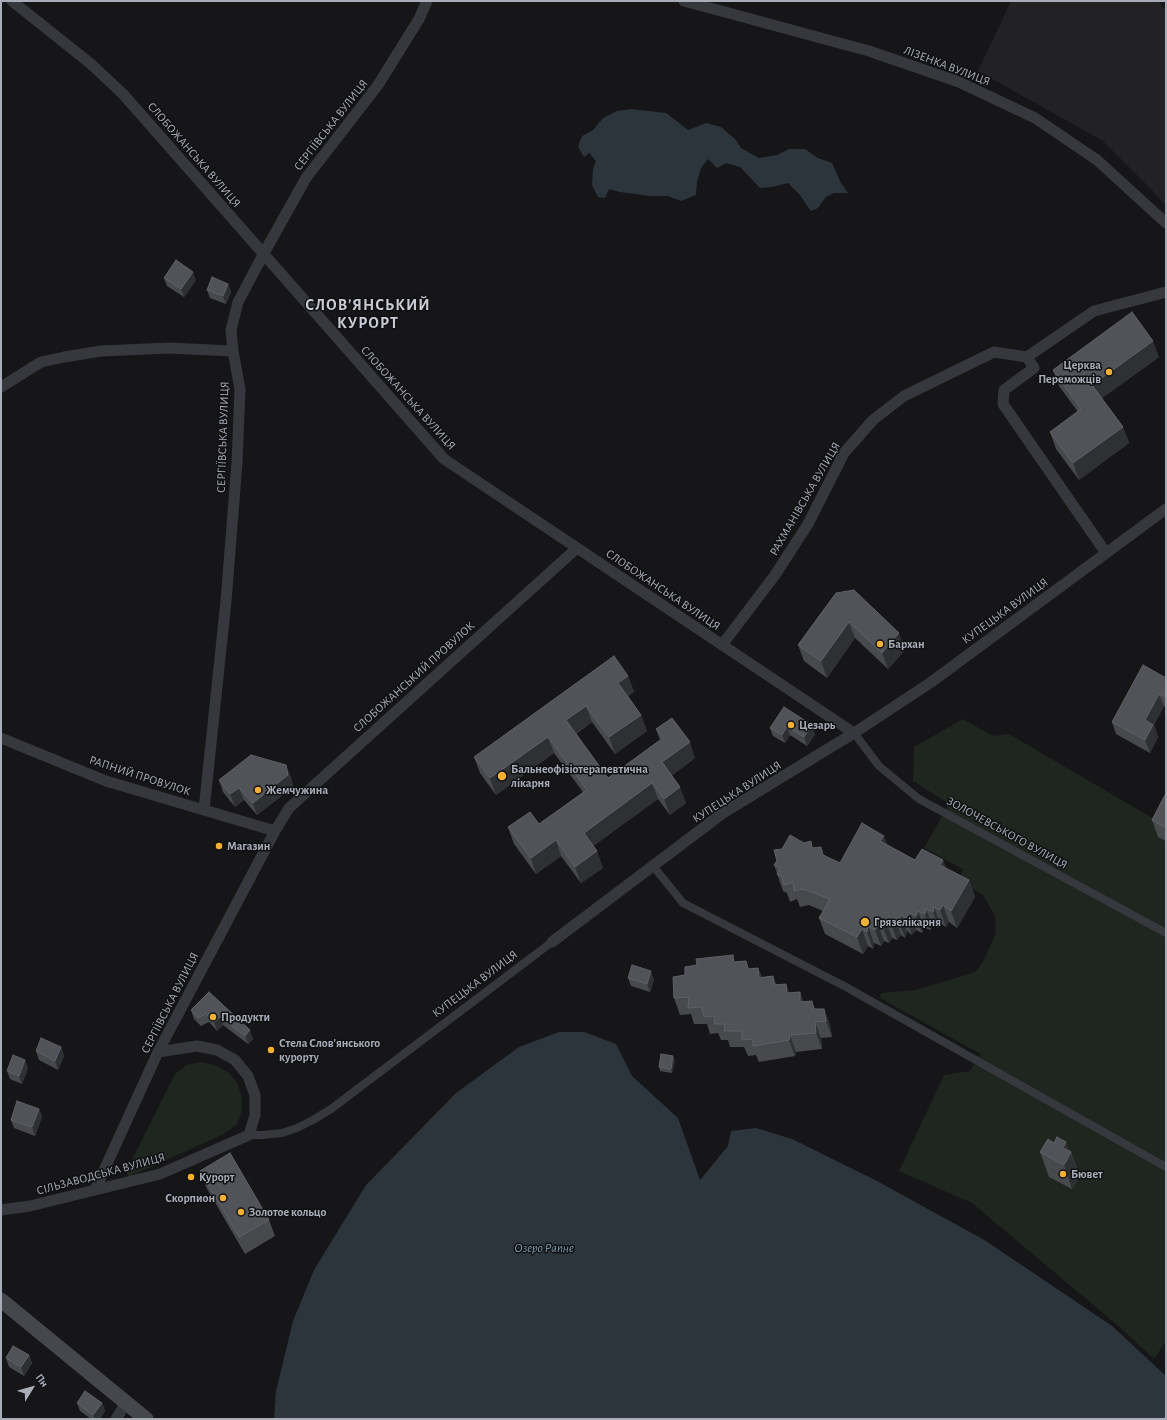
<!DOCTYPE html>
<meta charset="utf-8">
<style>
body{margin:0}
#map{position:relative;width:1167px;height:1420px;overflow:hidden;background:#161618;font-family:"Alegreya Sans",sans-serif}
canvas{display:block}
.frame{position:absolute;inset:0;border:2px solid #a8adb8;pointer-events:none}
.north{position:absolute;left:12px;top:1368px;width:40px;height:40px;-webkit-text-stroke:3px #111113;paint-order:stroke;rotate:53deg;font-size:11px;font-weight:700;line-height:16px;text-align:center;color:#a8adb8}
.north::after{content:'';display:block;margin:auto;width:14px;height:18px;background:#a8adb8;clip-path:polygon(50% 0,100% 100%,50% 72%,0 100%)}
</style>
<div id="map">
<canvas width="1167" height="1420"></canvas>
<div class="frame"></div>
<div class="north">Пн</div>
</div>
<script>
const ctx = document.querySelector('canvas').getContext('2d');
ctx.lineJoin = 'round';
function fill(path, color) {
  ctx.fillStyle = color;
  ctx.fill(path, 'evenodd');
}
function shape(rows) {
  const path = new Path2D();
  for (const r of rows) {
    path.moveTo(r[0], r[1]);
    for (let i = 2; i < r.length; i += 2) path.lineTo(r[i], r[i + 1]);
  }
  return path;
}
function strokePath(path, color, width, dash) {
  ctx.strokeStyle = color;
  ctx.lineWidth = width;
  ctx.lineCap = dash ? 'butt' : 'round';
  ctx.setLineDash(dash || []);
  ctx.stroke(path);
}
function write(font, color, halo, rows, align = 'center') {
  ctx.font = font + ' "Alegreya Sans",sans-serif';
  ctx.lineWidth = 3;
  ctx.setLineDash([]);
  ctx.textBaseline = 'middle';
  ctx.strokeStyle = halo;
  ctx.fillStyle = color;
  for (const [text, x, y, turn = 0] of rows) {
    ctx.save();
    ctx.translate(x, y);
    ctx.rotate((+turn || 0) * Math.PI / 180);
    ctx.textAlign = isNaN(turn) ? turn : align;
    if (halo) ctx.strokeText(text, 0, 0);
    ctx.fillText(text, 0, 0);
    ctx.restore();
  }
}
fill(shape([
 [1011,1,1158,1,1166,11,1166,206,1152,190,1103,141,978,71]
]), '#222225');
fill(shape([
 [963,719,993,736,1009,734,1166,826,1166,1341,1154,1359,1123,1330,972,1203,899,1171,944,1075,970,1071,981,1054,964,1045,880,998,881,993,916,990,975,972,983,962,996,933,995,916,983,895,959,880,963,869,924,848,949,804,913,781,914,747],
 [201,1062,215,1065,228,1072,237,1083,242,1097,242,1111,237,1124,224,1134,131,1176,128,1176,126,1172,175,1074,187,1065]
]), '#1e261f');
fill(shape([
 [631,109,666,113,688,130,706,123,721,127,736,140,741,148,759,158,777,155,789,149,805,149,818,158,832,163,841,183,848,193,834,193,826,197,818,208,811,211,799,194,788,183,772,187,760,188,740,167,726,163,717,168,708,159,701,168,697,182,696,195,681,201,668,196,650,196,620,192,609,189,605,198,598,197,592,185,593,169,596,161,589,153,584,157,578,147,582,136,593,130,603,118,617,111],
 [559,1032,584,1032,616,1044,632,1076,678,1118,700,1180,728,1146,731,1131,756,1128,792,1139,877,1181,986,1241,1112,1326,1166,1376,1166,1419,274,1419,276,1391,293,1321,314,1270,366,1185,456,1093,519,1047]
]), '#2c353c');
strokePath(shape([
 [854,733,879,766,919,799,1166,933],
 [653,866,683,903,846,987,1166,1167],
 [249,1135,263,1135,282,1133,297,1128,313,1120,331,1109,552,942]
]), '#37383d', 8);
strokePath(shape([
 [12,1,91,64,123,94,444,459,854,733],
 [684,1,869,51,959,82,1035,118,1097,160,1166,223],
 [1027,357,1034,368,1004,390,1003,404,1106,553],
 [1,387,41,362,64,357,101,351,169,348,233,351],
 [722,645,775,575,808,524,844,453,873,420,904,396,994,352,1027,357,1094,311,1166,292],
 [1,738,106,781,275,831],
 [204,810,226,601,237,463,240,389,233,351,231,330,238,302,264,253,306,178,378,85,419,19,427,1],
 [552,942,723,813,854,733,930,683,1166,509],
 [95,1190,158,1052,275,831,289,808,577,548],
 [1,1210,30,1206,160,1174,249,1135,255,1115,255,1095,248,1076,235,1060,217,1050,197,1046,158,1052],
 [116,1419,126,1403]
]), '#37383d', 11);
strokePath(shape([
 [1,1300,146,1419]
]), '#45474d', 15);
fill(shape([
 [164,278,196,280,184,297,167,286],
 [228,284,231,292,226,304,210,298,207,290],
 [1159,357,1102,398,1123,427,1129,443,1079,480,1056,449,1050,432,1078,412,1059,386,1053,370],
 [836,593,905,650,888,669,855,638,827,678,804,661,798,645],
 [628,676,634,692,628,696,641,715,647,731,615,754,592,722,576,734,608,778,660,740,656,729,695,758,671,776,686,803,670,815,658,799,593,846,603,868,581,883,561,856,536,874,514,844,508,827,539,824,583,792,554,753,496,795,480,773,474,757],
 [1166,678,1166,707,1164,706,1154,725,1158,737,1150,753,1116,734,1112,722],
 [784,707,815,734,807,746,790,735,785,743,773,736,770,728],
 [291,777,293,787,257,815,244,800,235,807,223,792,219,780],
 [1166,793,1166,841,1158,837,1152,820],
 [804,843,814,848,824,855,840,863,887,845,915,860,943,860,946,869,969,880,975,897,957,928,949,922,946,927,940,923,939,928,932,925,931,930,924,928,922,933,916,930,912,935,907,931,905,938,901,935,897,940,892,938,889,943,884,941,881,946,874,943,873,949,868,946,863,954,825,934,819,918,823,911,809,905,800,907,797,899,790,902,787,893,783,891,777,874,777,873,774,865,782,849],
 [746,961,749,969,758,968,762,977,773,976,776,984,789,993,800,992,803,1002,815,1009,824,1009,830,1025,832,1037,821,1038,822,1049,796,1052,795,1056,759,1062,756,1055,748,1056,744,1047,730,1047,728,1040,721,1040,718,1033,710,1034,707,1024,694,1024,691,1014,680,1015,674,998,685,975,697,965],
 [628,978,654,979,650,992,631,986],
 [209,992,253,1039,248,1044,223,1025,217,1031,209,1022,201,1026,194,1019,191,1010],
 [61,1047,64,1056,58,1070,39,1060,36,1051],
 [675,1060,672,1073,660,1071,659,1067],
 [28,1068,22,1084,10,1079,7,1071],
 [39,1109,42,1117,35,1136,14,1128,11,1120],
 [1040,1152,1071,1152,1080,1176,1072,1189,1049,1177],
 [200,1171,269,1220,275,1236,245,1254,206,1187],
 [29,1355,32,1363,24,1376,9,1367,6,1358],
 [77,1403,102,1403,105,1411,100,1419,91,1419,80,1411]
]), '#47494d');
fill(shape([
 [193,272,196,280,184,297,181,289],
 [228,284,231,292,226,304,223,296],
 [1153,341,1159,357,1098,401,1092,385],
 [1123,427,1129,443,1079,480,1073,463],
 [849,622,855,638,827,678,821,661],
 [899,633,905,650,888,669,882,653],
 [628,676,634,692,624,699,618,683],
 [1159,694,1164,706,1154,725,1158,737,1150,753,1145,740,1145,720],
 [586,706,592,722,572,736,566,720],
 [641,715,647,731,615,754,609,737],
 [812,725,815,734,807,746,804,737],
 [787,726,790,735,785,743,782,735],
 [548,737,554,753,496,795,490,778],
 [690,742,695,758,668,778,662,762],
 [286,765,291,777,293,787,257,815,253,803],
 [652,783,658,799,589,849,584,833],
 [680,787,686,803,670,815,664,799],
 [239,788,244,800,235,807,230,794],
 [884,836,890,852,880,841],
 [556,840,561,856,536,874,531,858],
 [597,851,603,868,581,883,575,867],
 [943,860,949,876,940,865],
 [969,880,975,897,957,928,951,911],
 [943,905,949,922,946,927,940,910],
 [934,907,940,923,939,928,933,912],
 [926,909,932,925,931,930,925,914],
 [918,911,924,928,922,933,916,916],
 [910,913,916,930,912,935,906,918],
 [901,915,907,931,905,938,899,922],
 [895,918,901,935,897,940,891,923],
 [886,921,892,938,889,943,883,927],
 [878,925,884,941,881,946,875,930],
 [868,926,874,943,873,949,867,932],
 [862,929,868,946,863,954,857,937],
 [758,968,764,985,759,978],
 [651,971,654,979,650,992,647,984],
 [786,984,792,1000,787,993],
 [800,992,806,1008,800,1002],
 [824,1009,830,1025,832,1037,826,1021],
 [220,1017,223,1025,217,1031,214,1022],
 [815,1022,821,1038,822,1049,816,1033],
 [250,1030,253,1039,248,1044,245,1036],
 [790,1035,796,1052,795,1056,789,1040],
 [61,1047,64,1056,58,1070,55,1061],
 [673,1056,675,1060,672,1073,671,1069],
 [25,1060,28,1068,22,1084,19,1076],
 [39,1109,42,1117,35,1136,32,1127],
 [1066,1142,1080,1176,1072,1189,1064,1165,1063,1148],
 [29,1355,32,1363,24,1376,21,1367],
 [102,1403,105,1411,100,1419,95,1419,93,1415]
]), '#2f3033');
const building = shape([
 [176,260,193,272,181,289,164,278,176,260],
 [212,277,228,284,223,296,207,290,212,277],
 [1132,312,1153,341,1092,385,1123,427,1073,463,1050,432,1081,409,1053,370,1132,312],
 [854,590,899,633,882,653,849,622,821,661,798,645,836,593,854,590],
 [614,656,628,676,618,683,641,715,609,737,586,706,566,720,608,778,663,738,656,729,672,718,690,742,662,762,680,787,664,799,652,783,584,833,597,851,575,867,556,840,531,858,508,827,530,812,539,824,587,790,548,737,490,778,474,757,614,656],
 [1143,665,1166,678,1166,697,1159,694,1145,720,1153,725,1145,740,1112,722,1143,665],
 [784,707,812,725,804,737,787,726,782,735,770,728,784,707],
 [251,755,286,765,288,775,253,803,239,788,230,794,219,780,251,755],
 [1166,793,1166,828,1152,820,1166,793],
 [862,823,884,836,880,841,915,860,922,849,943,860,940,865,969,880,951,911,943,905,940,910,934,907,933,912,926,909,925,914,918,911,916,916,910,913,906,918,901,915,899,922,895,918,891,923,886,921,883,927,878,925,875,930,868,926,867,932,862,929,857,937,819,918,830,899,803,889,794,891,793,882,784,885,782,877,777,874,780,868,774,865,777,861,774,850,782,849,790,835,804,843,811,841,812,848,821,847,823,855,840,863,862,823],
 [733,955,734,962,746,961,748,969,758,968,759,978,773,976,774,985,786,984,787,993,800,992,800,1002,812,1001,814,1009,824,1009,826,1021,815,1022,816,1033,790,1035,789,1040,753,1046,753,1039,742,1040,742,1031,724,1031,725,1024,715,1024,714,1016,704,1017,702,1007,688,1008,689,997,674,998,673,977,685,975,685,967,697,965,696,959,733,955],
 [632,965,651,971,647,984,628,978,632,965],
 [209,992,250,1030,245,1036,220,1017,214,1022,206,1014,198,1018,191,1010,209,992],
 [41,1038,61,1047,55,1061,36,1051,41,1038],
 [661,1054,673,1056,671,1069,659,1067,661,1054],
 [13,1055,25,1060,19,1076,7,1071,13,1055],
 [17,1101,39,1109,32,1127,11,1120,17,1101],
 [1057,1137,1066,1142,1063,1148,1071,1152,1064,1165,1040,1152,1048,1139,1054,1143,1057,1137],
 [230,1153,269,1220,239,1237,200,1171,230,1153],
 [13,1346,29,1355,21,1367,6,1358,13,1346],
 [85,1391,102,1403,93,1415,77,1403,85,1391]
]);
fill(building, '#525359');
strokePath(building, '#5f6168', 1);
for (const [x, y, r, color] of [
 [1109,372,4,"#f2b134"],
 [880,644,4,"#f2b134"],
 [791,725,4,"#f2b134"],
 [502,776,5,"#f2b134"],
 [258,790,4,"#f2b134"],
 [219,846,4,"#f2b134"],
 [865,922,5,"#f2b134"],
 [213,1017,4,"#f2b134"],
 [271,1050,4,"#f2b134"],
 [1063,1174,4,"#f2b134"],
 [191,1177,4,"#f2b134"],
 [223,1198,4,"#f2b134"],
 [241,1212,4,"#f2b134"]
]) {
  const dot = new Path2D();
  dot.arc(x, y, r, 0, 2 * Math.PI);
  ctx.fillStyle = color;
  ctx.fill(dot);
  strokePath(dot, '#111113', 1.5);
}
write('12px', '#a8adb8', '#111113', [
 ["ЛІЗЕНКА ВУЛИЦЯ",947,66,21],
 ["СЕРГІЇВСЬКА ВУЛИЦЯ",331,125,-52],
 ["СЛОБОЖАНСЬКА ВУЛИЦЯ",194,155,49],
 ["СЛОБОЖАНСЬКА ВУЛИЦЯ",408,398,48],
 ["СЕРГІЇВСЬКА ВУЛИЦЯ",223,437,-88],
 ["РАХМАНІВСЬКА ВУЛИЦЯ",805,499,-60],
 ["СЛОБОЖАНСЬКА ВУЛИЦЯ",663,590,34],
 ["КУПЕЦЬКА ВУЛИЦЯ",1005,611,-36],
 ["СЛОБОЖАНСЬКИЙ ПРОВУЛОК",414,677,-42],
 ["РАПНИЙ ПРОВУЛОК",140,776,18],
 ["КУПЕЦЬКА ВУЛИЦЯ",737,792,-33],
 ["ЗОЛОЧЕВСЬКОГО ВУЛИЦЯ",1007,833,29],
 ["КУПЕЦЬКА ВУЛИЦЯ",475,984,-37],
 ["СЕРГІЇВСЬКА ВУЛИЦЯ",170,1003,-63],
 ["СІЛЬЗАВОДСЬКА ВУЛИЦЯ",101,1174,-15]
]);
write('bold 12px', '#a8adb8', '#111113', [
 ["Церква",1101,365,"right"],
 ["Переможців",1101,379,"right"],
 ["Бархан",888,644],
 ["Цезарь",799,725],
 ["Бальнеофізіотерапевтична",511,769],
 ["лікарня",511,783],
 ["Жемчужина",266,790],
 ["Магазин",227,846],
 ["Грязелікарня",874,922],
 ["Продукти",221,1017],
 ["Стела Слов'янського",279,1043],
 ["курорту",279,1057],
 ["Бювет",1071,1174],
 ["Курорт",199,1177],
 ["Скорпион",215,1198,"right"],
 ["Золотое кольцо",249,1212]
], 'left');
write('italic 13px', '#7f9bb3', '#111113', [
 ["Озеро Рапне",544,1248]
]);
ctx.letterSpacing = '1px';
write('bold 16px', '#c9ccd4', '#111113', [
 ["СЛОВ’ЯНСЬКИЙ",368,305],
 ["КУРОРТ",368,323]
]);
ctx.letterSpacing = '0px';
</script>
